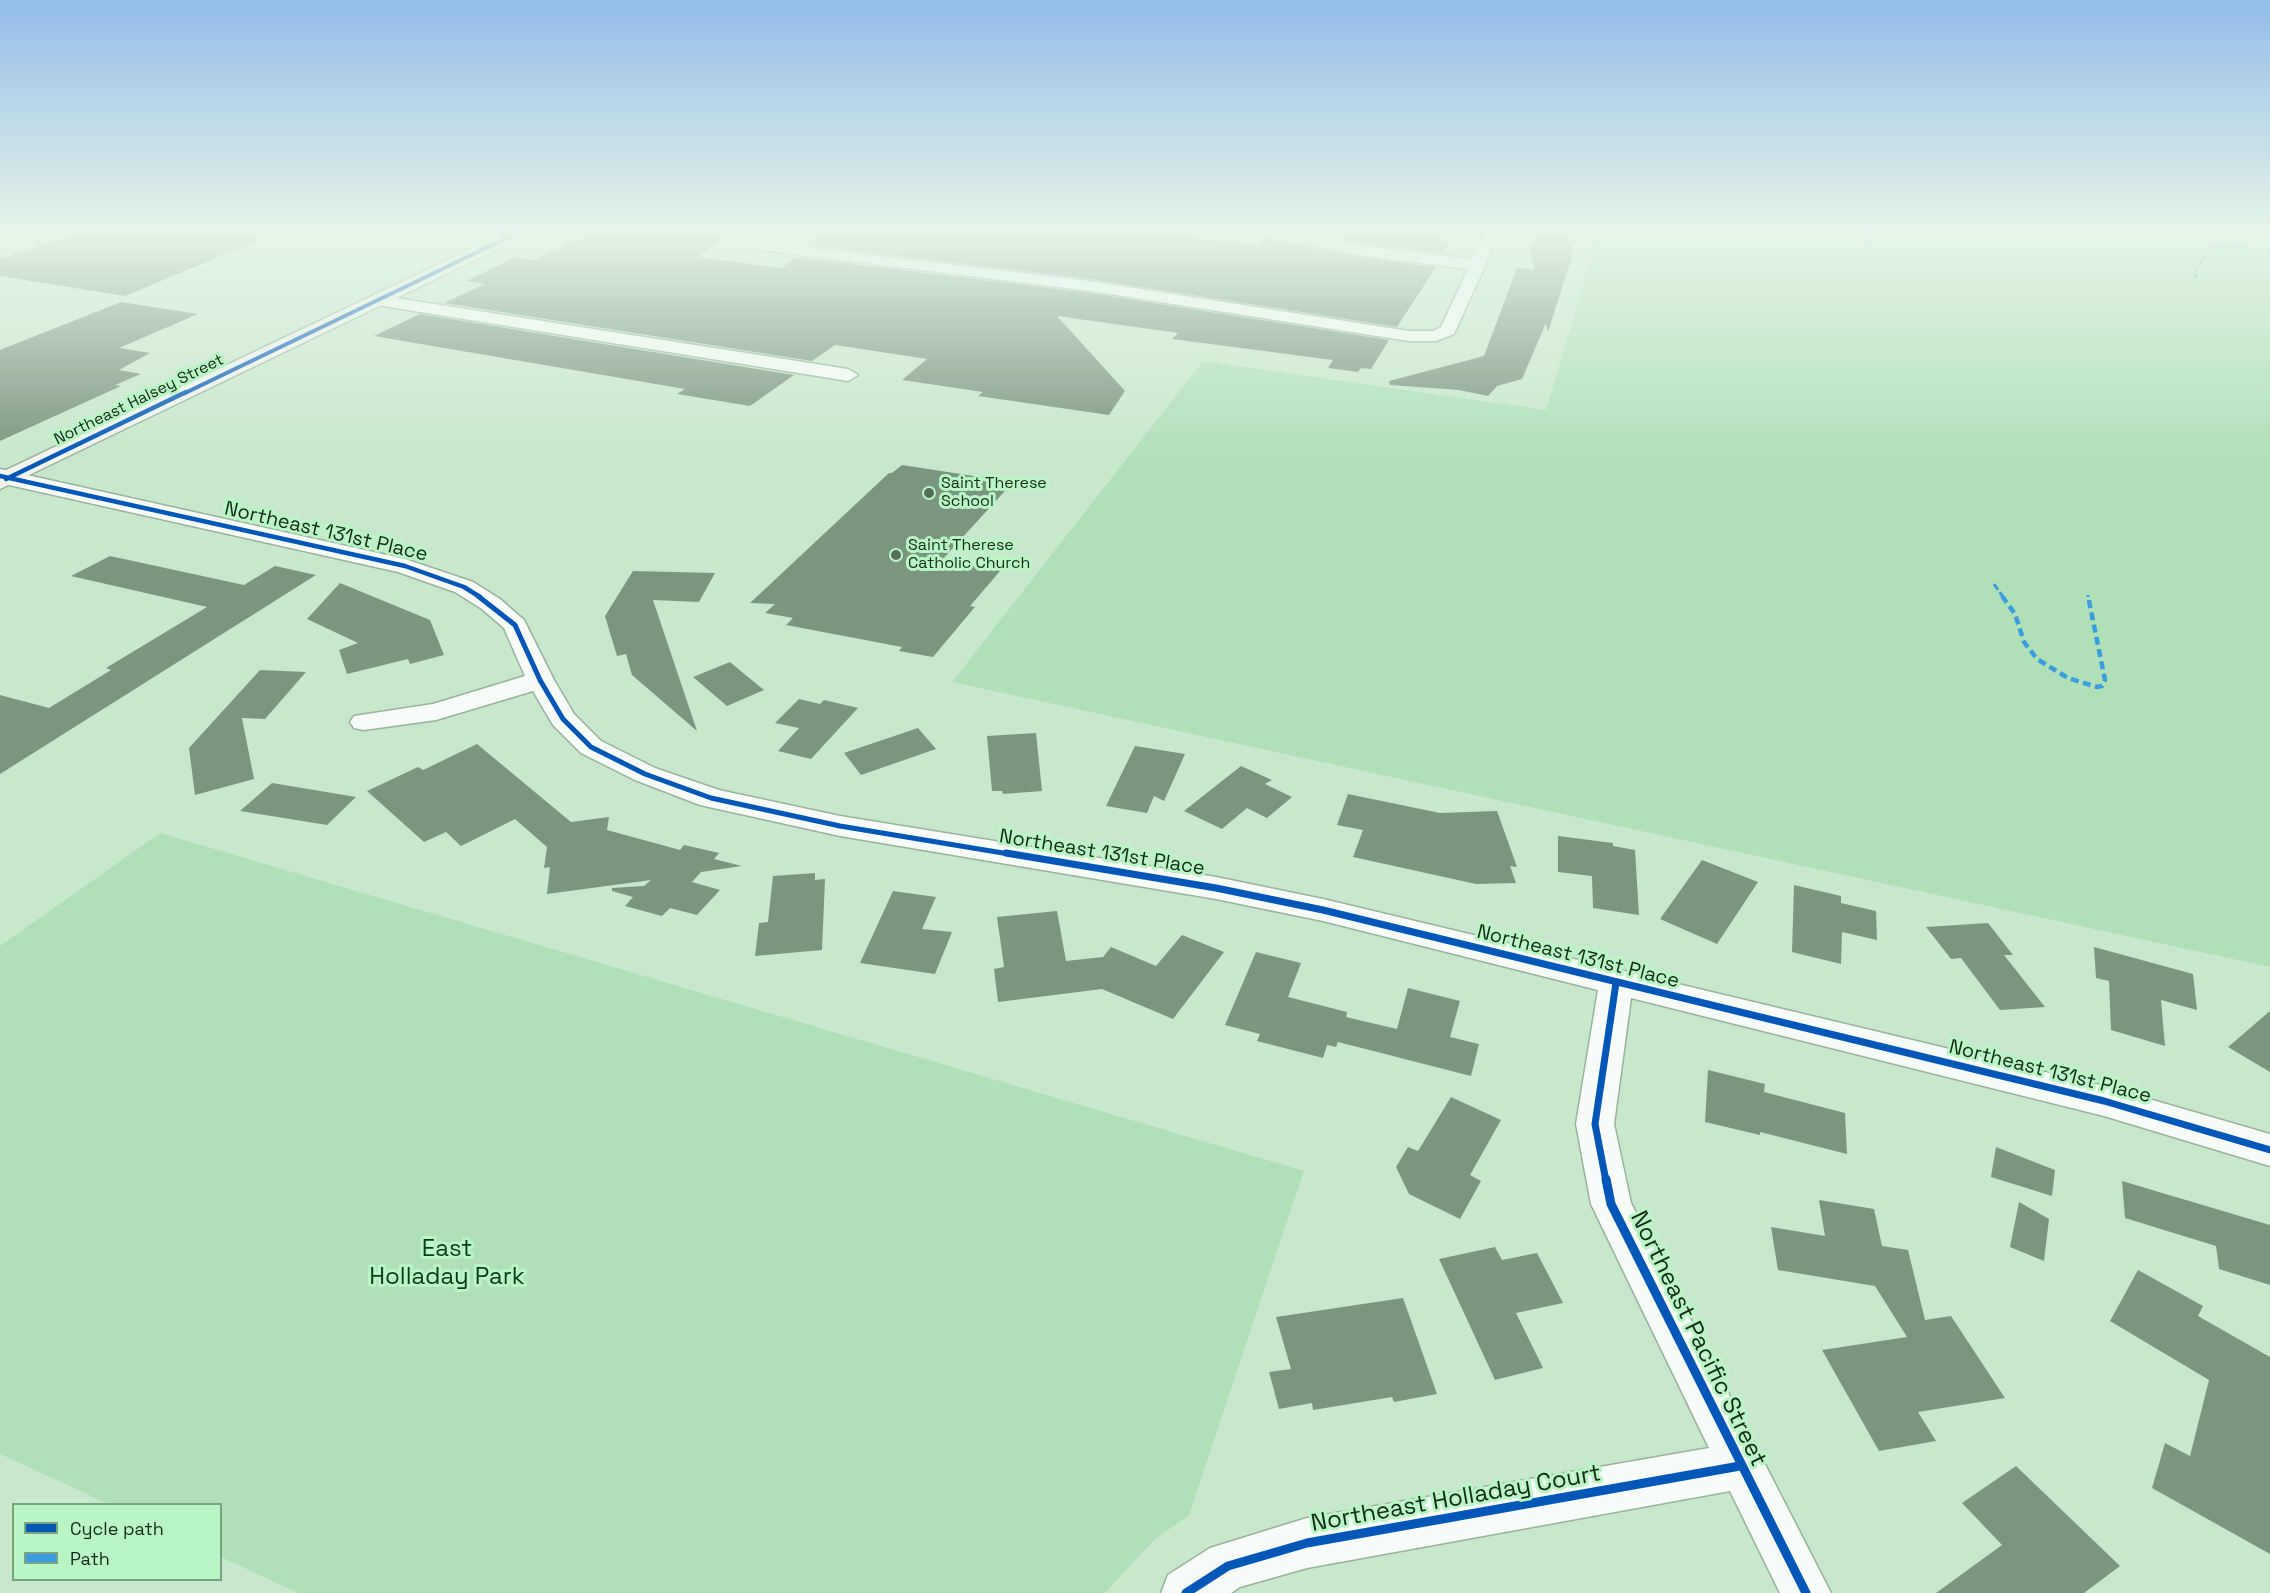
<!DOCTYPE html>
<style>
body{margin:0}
#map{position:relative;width:2270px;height:1593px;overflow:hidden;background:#c8e8cd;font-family:"Space Grotesk",sans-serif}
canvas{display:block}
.legend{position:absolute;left:12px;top:1503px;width:210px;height:78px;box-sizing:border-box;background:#baf6c5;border:2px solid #78a580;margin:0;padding:8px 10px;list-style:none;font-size:18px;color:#142b19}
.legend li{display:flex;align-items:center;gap:12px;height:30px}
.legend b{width:30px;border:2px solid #78a580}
</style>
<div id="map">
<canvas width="2270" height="1593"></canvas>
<ul class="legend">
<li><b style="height:8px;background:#0057b8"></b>Cycle path</li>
<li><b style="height:8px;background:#3b9cdf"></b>Path</li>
</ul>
</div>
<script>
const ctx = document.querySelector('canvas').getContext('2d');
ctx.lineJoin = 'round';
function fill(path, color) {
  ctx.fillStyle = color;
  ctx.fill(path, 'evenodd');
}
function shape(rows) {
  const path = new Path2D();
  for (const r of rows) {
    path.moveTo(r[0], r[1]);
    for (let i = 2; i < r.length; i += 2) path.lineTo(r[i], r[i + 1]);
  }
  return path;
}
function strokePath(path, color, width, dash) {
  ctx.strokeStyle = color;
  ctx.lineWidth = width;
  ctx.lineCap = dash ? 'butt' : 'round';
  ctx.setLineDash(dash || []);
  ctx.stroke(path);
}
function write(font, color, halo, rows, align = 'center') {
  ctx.font = font + ' "Space Grotesk",sans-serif';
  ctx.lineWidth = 6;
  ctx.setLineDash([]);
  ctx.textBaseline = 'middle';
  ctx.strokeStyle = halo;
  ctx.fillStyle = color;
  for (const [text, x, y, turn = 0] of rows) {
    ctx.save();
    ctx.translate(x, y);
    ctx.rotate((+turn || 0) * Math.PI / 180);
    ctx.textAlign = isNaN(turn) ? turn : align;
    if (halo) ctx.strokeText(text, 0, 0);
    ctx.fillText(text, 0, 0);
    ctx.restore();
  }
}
fill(shape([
 [1599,233,2270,233,2270,967,952,682,1203,361,1546,410],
 [160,833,1304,1171,1189,1515,1154,1540,1105,1593,298,1593,221,1557,220,1504,109,1504,0,1454,0,946]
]), '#b0e0b8');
fill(shape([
 [78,233,276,233,125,296,0,276,0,259],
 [589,233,727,233,723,235,727,236,698,257,782,268,796,257,1090,293,1389,340,1371,369,1361,368,1358,372,1328,368,1333,360,1172,339,1178,333,1057,316,1125,391,1109,415,978,396,983,392,902,380,927,359,835,345,812,361,444,303,485,284,467,281,515,257,534,260],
 [822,233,1171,233,1260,246,1261,233,1263,233,1273,240,1365,258,1436,267,1397,327,1090,279,809,245],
 [1305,233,1448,233,1442,242,1449,243,1444,253,1365,244],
 [1538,233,1570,233,1572,256,1548,332,1546,323,1522,379,1497,386,1488,396,1459,390,1390,385,1389,381,1484,356,1517,268,1534,270,1530,249],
 [121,302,198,314,119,348,150,353,119,370,141,374,115,385,121,386,0,441,0,350],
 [420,314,794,375,750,406,677,394,685,389,374,336],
 [902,465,1013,482,942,560,1001,570,970,606,975,607,933,657,899,651,902,647,786,625,793,618,765,613,775,604,750,603,889,473,892,473],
 [110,556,244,585,275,566,316,575,0,774,0,695,49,708,111,670,106,668,207,607,71,576],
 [633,571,715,573,699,602,653,600,697,731,632,675,626,654,617,656,605,616],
 [340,583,430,620,444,655,410,664,408,659,347,674,339,650,358,643,307,619],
 [730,662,748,677,764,690,727,706,693,677],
 [260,670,306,672,265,719,242,718,254,779,195,795,189,748],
 [799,699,820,704,824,700,858,708,811,759,778,751,799,728,775,723],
 [918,728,936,749,861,775,844,753],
 [1036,733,1042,791,1003,794,1002,791,992,791,987,736],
 [477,744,571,822,609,817,607,830,680,850,684,845,719,853,714,859,742,866,701,872,692,882,720,890,697,915,670,908,662,916,625,906,633,897,612,891,612,888,644,886,651,880,547,894,550,867,544,868,547,847,515,819,461,846,446,832,424,842,367,791,418,767,423,770],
 [1135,746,1185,754,1164,801,1154,796,1147,813,1106,806],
 [1241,766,1272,780,1265,784,1292,797,1267,818,1247,808,1222,829,1184,811],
 [272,783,356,797,327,825,240,811],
 [1348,794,1440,813,1497,811,1517,867,1510,866,1516,883,1476,884,1353,857,1363,830,1337,825],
 [1558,836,1613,843,1613,846,1635,850,1639,915,1593,908,1592,876,1558,872],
 [1702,860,1758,882,1717,944,1660,919],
 [815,873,815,880,825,879,822,950,755,956,759,923,768,922,773,876],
 [1794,885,1841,896,1841,903,1876,911,1877,940,1842,932,1841,964,1792,952],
 [893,891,936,897,922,929,952,932,935,974,860,963],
 [1057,911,1066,961,1103,957,1111,947,1156,966,1182,935,1224,952,1173,1019,1102,989,998,1002,994,969,1004,967,997,917],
 [1988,923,2013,955,2004,955,2045,1007,2000,1010,1961,958,1951,959,1926,927],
 [2094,947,2193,974,2197,1010,2161,1000,2165,1046,2111,1030,2109,981,2096,978],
 [1256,952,1301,963,1288,997,1347,1012,1346,1017,1397,1029,1408,988,1460,1001,1450,1037,1479,1044,1471,1076,1338,1042,1336,1047,1327,1045,1323,1058,1257,1041,1260,1034,1225,1025],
 [2270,1011,2270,1072,2228,1047],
 [1708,1070,1765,1084,1764,1092,1845,1113,1847,1154,1760,1132,1760,1135,1705,1122],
 [1451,1097,1501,1120,1470,1175,1481,1181,1460,1219,1409,1194,1396,1167,1408,1147,1418,1151],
 [1996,1147,2055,1170,2052,1196,1991,1177],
 [2122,1181,2270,1225,2270,1285,2219,1269,2216,1246,2125,1218],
 [1819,1200,1874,1209,1882,1246,1908,1250,1925,1320,1951,1316,2005,1398,1918,1412,1936,1441,1879,1451,1822,1350,1907,1337,1875,1286,1778,1270,1771,1227,1825,1236],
 [2019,1202,2049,1219,2044,1261,2010,1247],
 [1495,1247,1502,1260,1537,1253,1563,1303,1516,1313,1543,1368,1495,1380,1439,1259],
 [2138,1270,2203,1306,2198,1316,2270,1357,2270,1554,2152,1488,2165,1443,2190,1456,2209,1380,2110,1321],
 [1403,1298,1437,1394,1394,1402,1392,1397,1313,1410,1312,1403,1279,1409,1269,1372,1291,1369,1276,1317],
 [2016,1466,2120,1566,2084,1593,1936,1593,2002,1545,1962,1503]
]), '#7a9680');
const street = shape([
 [419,233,460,233,496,237,504,242,496,247,427,238,419,233],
 [771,233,787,233,778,244,1090,281,1409,331,1433,331,1441,327,1468,269,1365,256,1273,238,1265,233,1295,233,1365,246,1472,259,1485,233,1500,233,1454,334,1436,341,1409,341,1090,291,761,250,759,247,771,233],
 [377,295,848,369,858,375,848,381,371,304,368,300,377,295],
 [0,469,405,559,473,582,500,599,524,620,554,680,574,714,601,741,655,768,719,790,840,816,1216,877,1323,899,2104,1086,2270,1134,2270,1166,2104,1116,1631,998,1614,1124,1631,1203,1831,1593,1780,1593,1730,1491,1307,1568,1240,1587,1231,1593,1161,1593,1168,1575,1210,1548,1307,1518,1709,1448,1591,1204,1576,1124,1598,990,1323,921,1216,899,840,836,700,805,635,780,581,753,553,725,533,691,436,720,364,730,354,728,350,722,354,716,433,704,525,676,504,628,482,609,455,592,398,572,0,483,0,469]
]);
const secondary = shape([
 [504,233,526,233,523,237,0,489,0,473,504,233]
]);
strokePath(street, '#99b29e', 3);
strokePath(secondary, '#99b29e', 3);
fill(street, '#f7fcf8');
fill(secondary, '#f2f4ef');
strokePath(shape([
 [1864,233,1870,254],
 [2196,278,2195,271,2212,246,2236,243,2250,248,2221,245]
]), '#3b9cdf', 2, [5, 2]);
strokePath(shape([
 [1994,584,2003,597],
 [2088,595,2088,597]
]), '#3b9cdf', 3, [7, 3]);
strokePath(shape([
 [2002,596,2015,614,2024,642,2037,659,2068,678,2097,687,2102,686,2105,680,2088,596]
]), '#3b9cdf', 4.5, [8, 4.5]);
strokePath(shape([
 [183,394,517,233]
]), '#0057b8', 4);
strokePath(shape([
 [0,476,405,566,464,587,480,597],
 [6,479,186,392]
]), '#0057b8', 4.5);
strokePath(shape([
 [478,596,515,625,540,680,563,719,591,747,645,774,711,798,840,826,1015,855]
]), '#0057b8', 5);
strokePath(shape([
 [1006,853,1216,888,1323,910,2104,1101,2270,1150],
 [1606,1181,1595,1124,1616,983]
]), '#0057b8', 7);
strokePath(shape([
 [1606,1179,1611,1204,1806,1593],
 [1186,1593,1228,1566,1307,1543,1740,1466]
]), '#0057b8', 9);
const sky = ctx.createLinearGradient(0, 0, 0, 456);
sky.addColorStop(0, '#93bde8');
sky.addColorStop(0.51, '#e6f5e8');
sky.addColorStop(1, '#e6f5e800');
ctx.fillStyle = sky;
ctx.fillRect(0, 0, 2270, 456);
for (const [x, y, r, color] of [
 [929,493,6,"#536d58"],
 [896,555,6,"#536d58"]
]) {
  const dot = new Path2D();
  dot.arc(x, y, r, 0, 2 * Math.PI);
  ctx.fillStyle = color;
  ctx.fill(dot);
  strokePath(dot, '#baf6c5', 2);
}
write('16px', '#142b19', '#baf6c5', [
 ["Northeast Halsey Street",139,400,-26]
]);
write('16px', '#142b19', '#baf6c5', [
 ["Saint Therese",941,484],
 ["School",941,502],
 ["Saint Therese",908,546],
 ["Catholic Church",908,564]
], 'left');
write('20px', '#142b19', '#baf6c5', [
 ["Northeast 131st Place",326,532,13],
 ["Northeast 131st Place",1102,853,9],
 ["Northeast 131st Place",1578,957,14],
 ["Northeast 131st Place",2050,1072,14]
]);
write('24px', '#0a3b1a', '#baf6c5', [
 ["East",447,1249],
 ["Holladay Park",447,1277]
]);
write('24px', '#142b19', '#baf6c5', [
 ["Northeast Pacific Street",1698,1339,64],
 ["Northeast Holladay Court",1456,1499,-10]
]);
</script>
